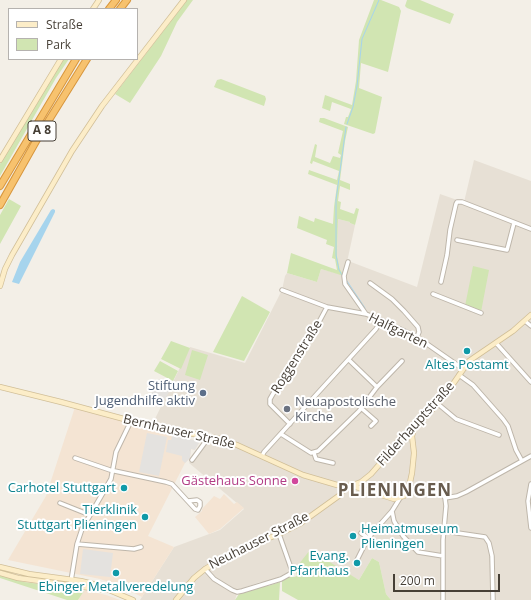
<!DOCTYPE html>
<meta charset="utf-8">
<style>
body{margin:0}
#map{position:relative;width:531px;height:600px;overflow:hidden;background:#f3efe7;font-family:"Open Sans",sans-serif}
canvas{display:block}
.legend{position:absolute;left:8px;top:8px;width:130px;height:52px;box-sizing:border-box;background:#fff;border:1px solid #b5b2af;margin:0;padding:5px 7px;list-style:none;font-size:12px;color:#463f36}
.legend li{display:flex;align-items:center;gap:8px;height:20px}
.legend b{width:20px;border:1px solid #b5b2af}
.scale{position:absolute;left:393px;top:574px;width:107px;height:18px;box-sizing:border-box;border:2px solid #463f36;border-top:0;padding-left:5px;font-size:12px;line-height:14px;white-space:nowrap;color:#463f36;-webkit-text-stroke:3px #fff;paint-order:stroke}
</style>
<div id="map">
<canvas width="531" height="600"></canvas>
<ul class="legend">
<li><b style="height:5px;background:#fcedc8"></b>Straße</li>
<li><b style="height:11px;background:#d1e5b2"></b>Park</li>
</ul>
<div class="scale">200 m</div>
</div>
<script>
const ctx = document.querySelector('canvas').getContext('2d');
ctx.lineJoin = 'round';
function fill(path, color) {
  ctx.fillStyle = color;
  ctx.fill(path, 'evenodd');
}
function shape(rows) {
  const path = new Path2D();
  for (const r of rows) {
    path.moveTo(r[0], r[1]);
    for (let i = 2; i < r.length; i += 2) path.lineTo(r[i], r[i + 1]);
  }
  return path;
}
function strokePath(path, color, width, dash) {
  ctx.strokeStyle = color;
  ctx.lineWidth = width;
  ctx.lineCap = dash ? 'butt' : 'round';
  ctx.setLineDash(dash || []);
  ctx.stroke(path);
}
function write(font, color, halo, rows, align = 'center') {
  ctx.font = font + ' "Open Sans",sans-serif';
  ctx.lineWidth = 4;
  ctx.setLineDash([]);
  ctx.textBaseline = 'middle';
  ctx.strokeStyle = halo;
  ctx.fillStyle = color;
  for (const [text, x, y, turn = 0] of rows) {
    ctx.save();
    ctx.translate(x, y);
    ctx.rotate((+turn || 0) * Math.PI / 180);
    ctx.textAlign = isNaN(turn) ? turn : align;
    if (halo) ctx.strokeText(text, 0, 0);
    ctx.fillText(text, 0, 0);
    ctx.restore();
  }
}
fill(shape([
 [474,160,531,181,531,600,391,600,386,594,379,562,372,558,359,580,346,573,294,570,267,582,260,582,238,590,235,600,140,600,174,547,220,530,244,509,189,463,212,433,153,423,190,347,245,363,282,290,285,276,287,273,317,282,321,269,343,275,340,269,337,255,338,219,350,222,350,223,355,225,344,276,348,262,351,262,417,287,440,194,460,201,464,202]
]), '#e7e0d5');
fill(shape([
 [75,407,172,436,200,441,195,450,191,449,190,458,185,463,148,536,174,547,142,597,120,586,100,579,8,560,46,496],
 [224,494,234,504,237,502,244,508,220,529,209,534,195,517,202,511,202,509,214,496,220,499],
 [84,591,89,591,106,595,120,600,78,600]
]), '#f4e4d3');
fill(shape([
 [187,0,193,0,177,22,161,56,130,103,115,94],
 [374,0,381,0,399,7,401,11,388,72,361,63,359,88,382,97,375,133,373,134,344,124,346,117,348,117,351,109,332,102,330,111,322,108,325,95,352,105,356,81,359,40],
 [407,0,420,0,454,14,450,24,407,8,405,6],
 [63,59,69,59,56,78,0,176,0,164],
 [221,79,265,96,266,99,264,106,214,87,217,80],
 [320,118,324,118,348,127,345,141,340,180,350,184,350,190,340,186,338,201,341,202,340,209,354,214,356,208,359,209,355,225,350,223,350,222,338,219,337,255,340,269,344,276,321,269,317,282,287,273,291,253,337,270,335,259,332,258,334,247,326,244,327,240,297,228,299,216,314,222,315,218,333,224,334,207,337,185,308,174,309,170,337,180,339,171,313,161,312,164,310,163,315,144,317,145,315,157,330,163,333,156,340,158,341,155,338,153,343,131,319,122],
 [9,199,21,206,0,244,0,215],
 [473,266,489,270,481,312,465,306],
 [242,296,270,312,244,361,213,352],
 [171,341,190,348,181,369,161,359],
 [192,350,208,355,200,380,185,375],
 [160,361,178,371,173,381,154,371],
 [310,550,359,580,372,558,379,562,386,594,391,600,298,600,282,591,282,580,291,576,294,577,297,576,295,569],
 [0,575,24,582,78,589,84,591,78,600,67,600,0,578],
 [280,582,279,600,235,600,239,594,250,589,261,585,268,586]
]), '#d1e5b2');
fill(shape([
 [159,379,172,386,163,403,150,396],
 [147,433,167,437,159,476,139,472],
 [172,436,200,441,195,450,191,449,190,458,185,463,182,460,182,456,166,452,168,440,171,440],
 [83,549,113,553,110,577,80,574]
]), '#e4e2df');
fill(shape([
 [53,209,55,210,55,212,19,284,12,282,20,262,51,210]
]), '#a6d4ed');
strokePath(shape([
 [347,124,353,107,357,86,362,39,379,0],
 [342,275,339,270,336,255,336,200,346,127],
 [347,281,365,308]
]), '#a6d4ed', 1);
const minor = shape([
 [457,240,507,250,514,223],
 [348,262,344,276,345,284,366,314],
 [441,282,447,255,450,230,456,204,457,202,462,202,531,229],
 [370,283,392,299,404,311,418,327,419,332,417,337],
 [282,290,327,307,366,314,381,320,417,337,463,369],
 [433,294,481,313],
 [525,321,531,326],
 [496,343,531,382],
 [349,360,377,387],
 [459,375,473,385,503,419,508,426,516,450,522,461],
 [438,404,456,419,499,435],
 [361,408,376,421,371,426],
 [290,424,270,404,270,399,288,368,312,335,327,307],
 [281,434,311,453,318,451,359,411,377,387,402,361],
 [314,453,316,459,333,463],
 [262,456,264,452,376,329,381,320],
 [75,458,110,470,166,482,172,484,195,509,198,510,200,506,200,502,197,500,188,501],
 [192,460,209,437],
 [531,484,528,501,531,528],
 [409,487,434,492,443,495,445,498],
 [445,498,457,496,466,492,531,456],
 [60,503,90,515],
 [392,511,394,521,403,536,418,552,443,556],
 [444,531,485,537,489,543,492,556,493,600],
 [361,533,368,538,392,511,400,498],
 [77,544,134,549,141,547],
 [357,560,368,538],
 [205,569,214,579,232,590,237,592,242,591,281,579,290,574,292,571,279,534],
 [71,581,77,544,82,529,111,479,116,452,131,421],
 [443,600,443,540,446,506,445,498]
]);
const secondary = shape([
 [93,9,99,0],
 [0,160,61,59],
 [0,286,5,269,12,255,72,151,102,106,184,0],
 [0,387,61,402,150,426,221,439,237,445,303,475,337,485,350,486,361,482,371,474,378,466,401,437,419,423,434,408,453,384,469,361,513,331,531,315],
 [353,486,394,499,404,496,409,487,412,473,414,453,412,436,415,426],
 [0,567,29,574,81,581,97,585,133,600],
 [0,573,18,578,105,590],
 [176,600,194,578,205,569,234,552,279,534,301,523,340,495,345,487]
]);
const motorway = shape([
 [109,9,116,0],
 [120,9,127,0],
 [0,186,76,59],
 [0,205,39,136,87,59]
]);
strokePath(minor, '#beb6aa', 5.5);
strokePath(secondary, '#d1bf98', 6);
strokePath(motorway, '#d7963d', 8);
strokePath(minor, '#fff', 3.5);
strokePath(secondary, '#fcedc8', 4.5);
strokePath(motorway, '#f7c26e', 6);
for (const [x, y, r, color] of [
 [467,351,4,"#0f9aa8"],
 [203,393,4,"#5c6f8a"],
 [287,409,4,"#6b7280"],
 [295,481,4,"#d1479c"],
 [124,488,4,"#0f9aa8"],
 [145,517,4,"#0f9aa8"],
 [353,536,4,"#0f9aa8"],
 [357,563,4,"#0f9aa8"],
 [116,573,4,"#0f9aa8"]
]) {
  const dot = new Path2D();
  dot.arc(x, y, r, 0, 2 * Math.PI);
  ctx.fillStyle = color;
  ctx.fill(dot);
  strokePath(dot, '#fff', 1.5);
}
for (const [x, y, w] of [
 [42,131,28]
]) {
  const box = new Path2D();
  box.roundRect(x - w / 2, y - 10, w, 20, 3);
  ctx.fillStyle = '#fff';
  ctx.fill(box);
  strokePath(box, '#463f36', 1);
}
write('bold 12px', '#463f36', null, [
 ["A 8",42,131]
]);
write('13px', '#463f36', '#fff', [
 ["Halfgarten",398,331,26],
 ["Roggenstraße",297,357,-58],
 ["Filderhauptstraße",416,424,-48],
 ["Bernhauser Straße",179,432,13],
 ["Neuhauser Straße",259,541,-27]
]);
write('13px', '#0d838f', '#fff', [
 ["Altes Postamt",467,365,"center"],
 ["Carhotel Stuttgart",116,488],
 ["Tierklinik",137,510],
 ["Stuttgart Plieningen",137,525],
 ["Heimatmuseum",361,529,"left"],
 ["Plieningen",361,544,"left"],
 ["Evang.",349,556],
 ["Pfarrhaus",349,571],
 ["Ebinger Metallveredelung",116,587,"center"]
], 'right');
write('13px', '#4e5e75', '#fff', [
 ["Stiftung",195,386],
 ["Jugendhilfe aktiv",195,401]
], 'right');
write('13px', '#5b616d', '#fff', [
 ["Neuapostolische",295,402],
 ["Kirche",295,417]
], 'left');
write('13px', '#b23c85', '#fff', [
 ["Gästehaus Sonne",287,481]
], 'right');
ctx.letterSpacing = '1px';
write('bold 17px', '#685c4e', '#fff', [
 ["PLIENINGEN",395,491]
]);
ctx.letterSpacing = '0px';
</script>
